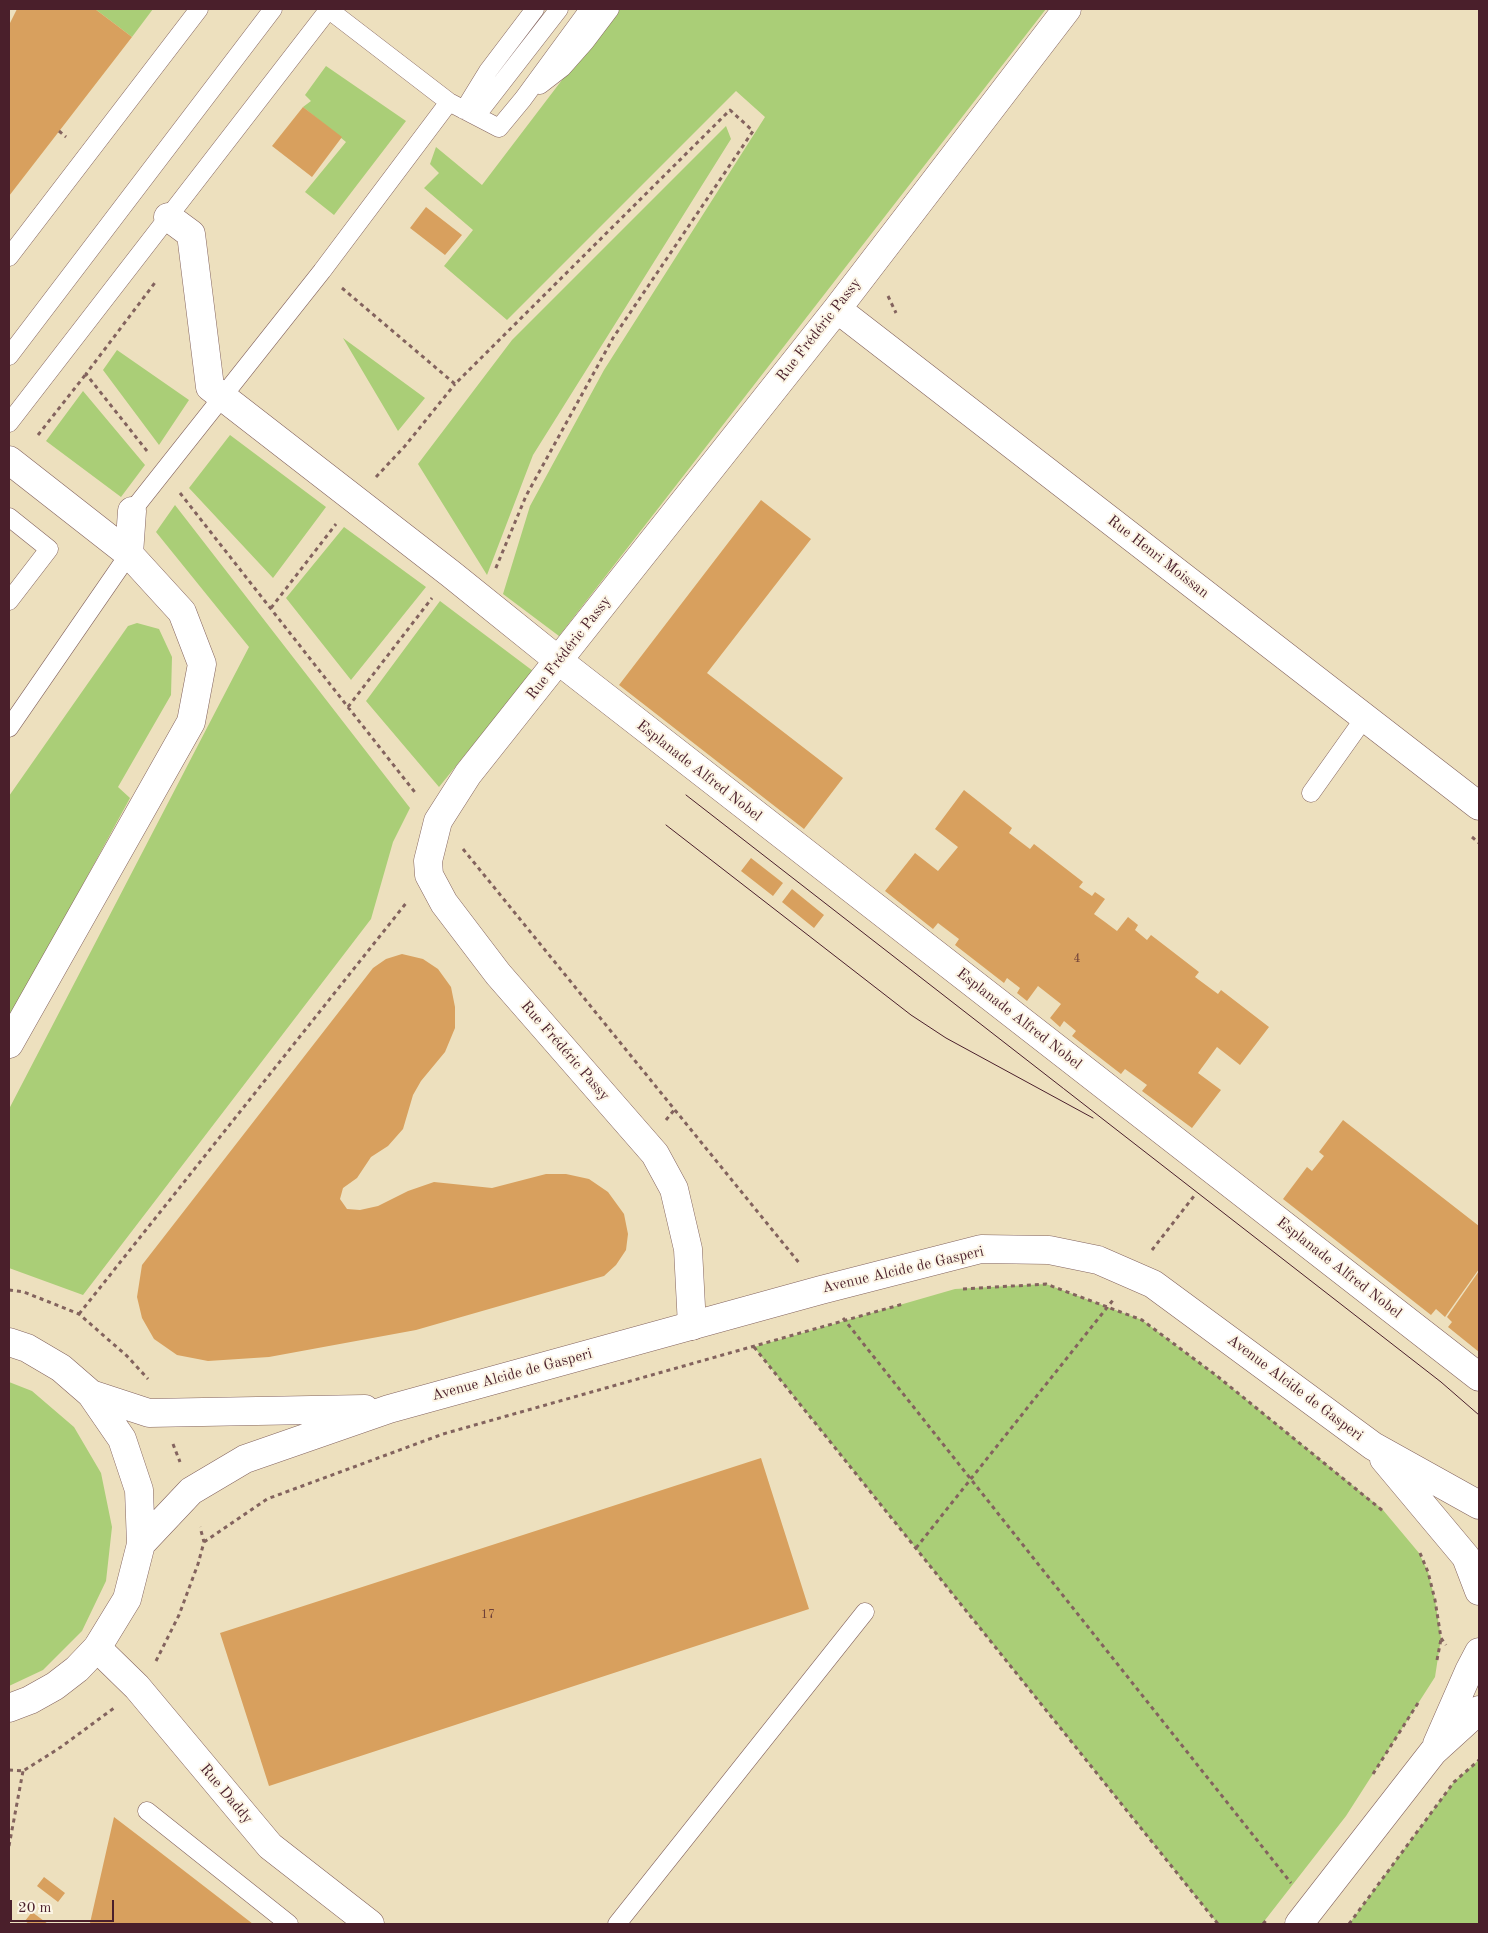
<!DOCTYPE html>
<meta charset="utf-8">
<style>
body{margin:0}
#map{position:relative;width:1488px;height:1933px;overflow:hidden;background:#ede0be;font-family:"Old Standard TT",serif}
canvas{display:block}
.frame{position:absolute;inset:0;border:10px solid #4a1f2b;pointer-events:none}
.scale{position:absolute;left:10px;top:1900px;width:104px;height:22px;box-sizing:border-box;border:2px solid #4a1f2b;border-top:0;padding-left:6px;font-size:15px;line-height:18px;white-space:nowrap;color:#4a1f2b;-webkit-text-stroke:4px #fcf5e5;paint-order:stroke}
</style>
<div id="map">
<canvas width="1488" height="1933"></canvas>
<div class="frame"></div>
<div class="scale">20 m</div>
</div>
<script>
const ctx = document.querySelector('canvas').getContext('2d');
ctx.lineJoin = 'round';
function fill(path, color) {
  ctx.fillStyle = color;
  ctx.fill(path, 'evenodd');
}
function shape(rows) {
  const path = new Path2D();
  for (const r of rows) {
    path.moveTo(r[0], r[1]);
    for (let i = 2; i < r.length; i += 2) path.lineTo(r[i], r[i + 1]);
  }
  return path;
}
function strokePath(path, color, width, dash) {
  ctx.strokeStyle = color;
  ctx.lineWidth = width;
  ctx.lineCap = dash ? 'butt' : 'round';
  ctx.setLineDash(dash || []);
  ctx.stroke(path);
}
function write(font, color, halo, rows, align = 'center') {
  ctx.font = font + ' "Old Standard TT",serif';
  ctx.lineWidth = 4;
  ctx.setLineDash([]);
  ctx.textBaseline = 'middle';
  ctx.strokeStyle = halo;
  ctx.fillStyle = color;
  for (const [text, x, y, turn = 0] of rows) {
    ctx.save();
    ctx.translate(x, y);
    ctx.rotate((+turn || 0) * Math.PI / 180);
    ctx.textAlign = isNaN(turn) ? turn : align;
    if (halo) ctx.strokeText(text, 0, 0);
    ctx.fillText(text, 0, 0);
    ctx.restore();
  }
}
fill(shape([
 [95,9,153,9,132,37],
 [616,9,1046,9,559,636,503,594,530,506,604,370,765,117,736,91,507,320,444,266,473,230,424,188,439,173,430,164,436,147,482,185],
 [326,66,406,121,334,215,305,192,346,142,303,107,311,101,305,95],
 [726,126,731,139,533,455,487,575,418,464,512,340],
 [343,338,425,398,398,431],
 [117,350,189,400,159,445,103,370],
 [83,391,145,465,121,497,46,441],
 [230,435,326,507,273,578,189,488],
 [175,505,410,808,393,842,371,919,83,1295,9,1268,9,1109,249,647,156,532],
 [344,527,426,587,351,680,286,598],
 [440,601,533,671,439,787,366,701],
 [137,623,159,629,172,657,171,695,118,787,130,798,9,1020,9,796,128,626],
 [1046,1284,1142,1320,1217,1376,1383,1510,1419,1553,1428,1572,1435,1600,1441,1638,1435,1677,1346,1816,1262,1924,1218,1924,754,1347,955,1289],
 [9,1382,32,1391,74,1427,101,1473,112,1527,106,1581,82,1631,43,1670,9,1686],
 [1479,1760,1479,1924,1349,1924,1454,1782]
]), '#aace77');
fill(shape([
 [17,9,95,9,132,37,9,196,9,25],
 [303,107,342,137,312,177,272,146],
 [426,207,462,235,445,255,410,228],
 [761,500,811,539,707,673,843,778,804,829,619,685],
 [964,790,1012,828,1009,833,1030,849,1034,844,1083,882,1079,887,1092,896,1095,892,1105,899,1094,914,1105,922,1117,931,1128,917,1138,925,1135,930,1147,940,1151,935,1199,972,1195,977,1218,994,1221,990,1269,1027,1240,1065,1217,1047,1198,1073,1221,1090,1192,1128,1142,1091,1147,1085,1125,1069,1121,1074,1072,1036,1076,1031,1064,1021,1060,1027,1050,1018,1061,1004,1038,986,1027,1001,1017,993,1020,988,1007,978,1004,983,955,945,959,939,938,923,933,929,885,891,915,853,938,871,958,847,935,829],
 [751,858,783,883,773,896,741,871],
 [792,889,824,915,814,928,782,902],
 [402,954,423,959,438,969,451,987,455,1007,455,1028,445,1052,421,1081,413,1095,403,1129,388,1146,371,1157,357,1178,343,1188,340,1199,347,1209,360,1210,378,1206,408,1191,434,1182,492,1188,546,1174,566,1174,589,1179,608,1192,624,1214,628,1234,626,1250,616,1265,604,1276,416,1330,269,1357,208,1361,177,1355,154,1339,142,1318,137,1297,142,1265,373,968,386,959],
 [1343,1120,1479,1226,1479,1269,1445,1317,1436,1309,1431,1315,1283,1199,1307,1167,1312,1171,1324,1156,1319,1152],
 [1479,1271,1479,1352,1448,1327,1452,1322,1447,1317],
 [761,1458,809,1609,269,1786,220,1633],
 [114,1817,152,1846,253,1924,90,1923],
 [44,1877,65,1893,58,1902,37,1886],
 [32,1912,48,1924,29,1924,25,1921]
]), '#d8a05e');
const service = shape([
 [540,85,562,68,585,42,610,9],
 [449,102,499,128,523,99,589,9],
 [464,110,488,71,535,9],
 [476,116,559,9],
 [9,257,199,9],
 [9,356,273,9],
 [9,423,329,9],
 [132,511,322,271,449,102,328,9],
 [9,517,49,549,9,601],
 [9,728,129,554],
 [1311,793,1365,717],
 [147,1811,289,1924],
 [617,1924,865,1612]
]);
const pedestrian = shape([
 [168,217,191,234,210,387,451,574,559,661,1479,1377]
]);
const minor = shape([
 [837,309,1479,806],
 [9,460,129,554,182,612,202,664,191,722,9,1044],
 [129,554,132,511],
 [692,1326,688,1249,674,1189,655,1154,498,974,444,903,429,875,428,861,438,821,468,774,837,309,1067,9],
 [97,1648,137,1687,270,1846,370,1924],
 [1437,1744,1469,1671,1479,1652],
 [1299,1924,1433,1752,1479,1710]
]);
const tertiary = shape([
 [9,1342,27,1348,61,1368,91,1394,122,1439,139,1490,141,1544,127,1599,97,1648,77,1669,55,1686,30,1700,9,1708],
 [91,1394,149,1413,365,1409],
 [1384,1459,1466,1557,1479,1591],
 [141,1544,191,1491,245,1459,389,1409,821,1290,981,1249,1049,1250,1098,1260,1153,1284,1373,1446,1479,1505]
]);
strokePath(service, '#83635e', 19);
strokePath(pedestrian, '#83635e', 29);
strokePath(minor, '#83635e', 29);
strokePath(tertiary, '#83635e', 29);
strokePath(shape([
 [59,131,66,137],
 [342,288,455,384,730,110,753,131,613,338,526,496,495,570],
 [888,296,896,313],
 [38,435,86,374],
 [147,451,86,374,157,280],
 [376,477,405,446,455,384],
 [180,493,417,795],
 [271,608,336,524],
 [348,707,432,598],
 [1472,837,1479,843],
 [463,849,800,1264],
 [666,1120,675,1109],
 [1152,1250,1194,1196],
 [963,1289,1046,1284,1142,1320,1217,1376,1383,1511],
 [9,1290,24,1292,79,1314,127,1356,148,1379],
 [79,1314,407,902],
 [843,1318,1291,1883],
 [754,1347,1218,1924],
 [173,1444,180,1462],
 [204,1542,267,1499,443,1434,903,1304],
 [916,1548,1113,1300],
 [1420,1553,1428,1572,1435,1600,1441,1638,1446,1645],
 [1437,1660,1441,1639],
 [156,1661,179,1615,198,1564,204,1542,200,1527],
 [9,1770,23,1771,39,1761,61,1747,114,1708],
 [1373,1774,1418,1703],
 [9,1846,23,1771],
 [1263,1924,1268,1918],
 [1349,1924,1454,1782,1479,1760]
]), '#83635e', 3, [4, 4]);
strokePath(service, '#fff', 18);
strokePath(pedestrian, '#fff', 28);
strokePath(minor, '#fff', 28);
strokePath(tertiary, '#fff', 28);
strokePath(shape([
 [686,795,1441,1382,1479,1415],
 [666,825,911,1015,946,1038,1093,1118]
]), '#4a1f2b', 1);
write('12px', '#6e3f38', null, [
 ["4",1077,959],
 ["17",488,1615]
]);
write('15px', '#4a1f2b', '#fcf5e5', [
 ["Rue Frédéric Passy",819,330,-52],
 ["Rue Henri Moissan",1158,557,38],
 ["Rue Frédéric Passy",569,648,-52],
 ["Esplanade Alfred Nobel",699,771,38],
 ["Esplanade Alfred Nobel",1019,1019,38],
 ["Rue Frédéric Passy",565,1051,49],
 ["Esplanade Alfred Nobel",1339,1268,38],
 ["Avenue Alcide de Gasperi",903,1270,-13],
 ["Avenue Alcide de Gasperi",512,1375,-15],
 ["Avenue Alcide de Gasperi",1295,1388,37],
 ["Rue Daddy",226,1794,50]
]);
</script>
